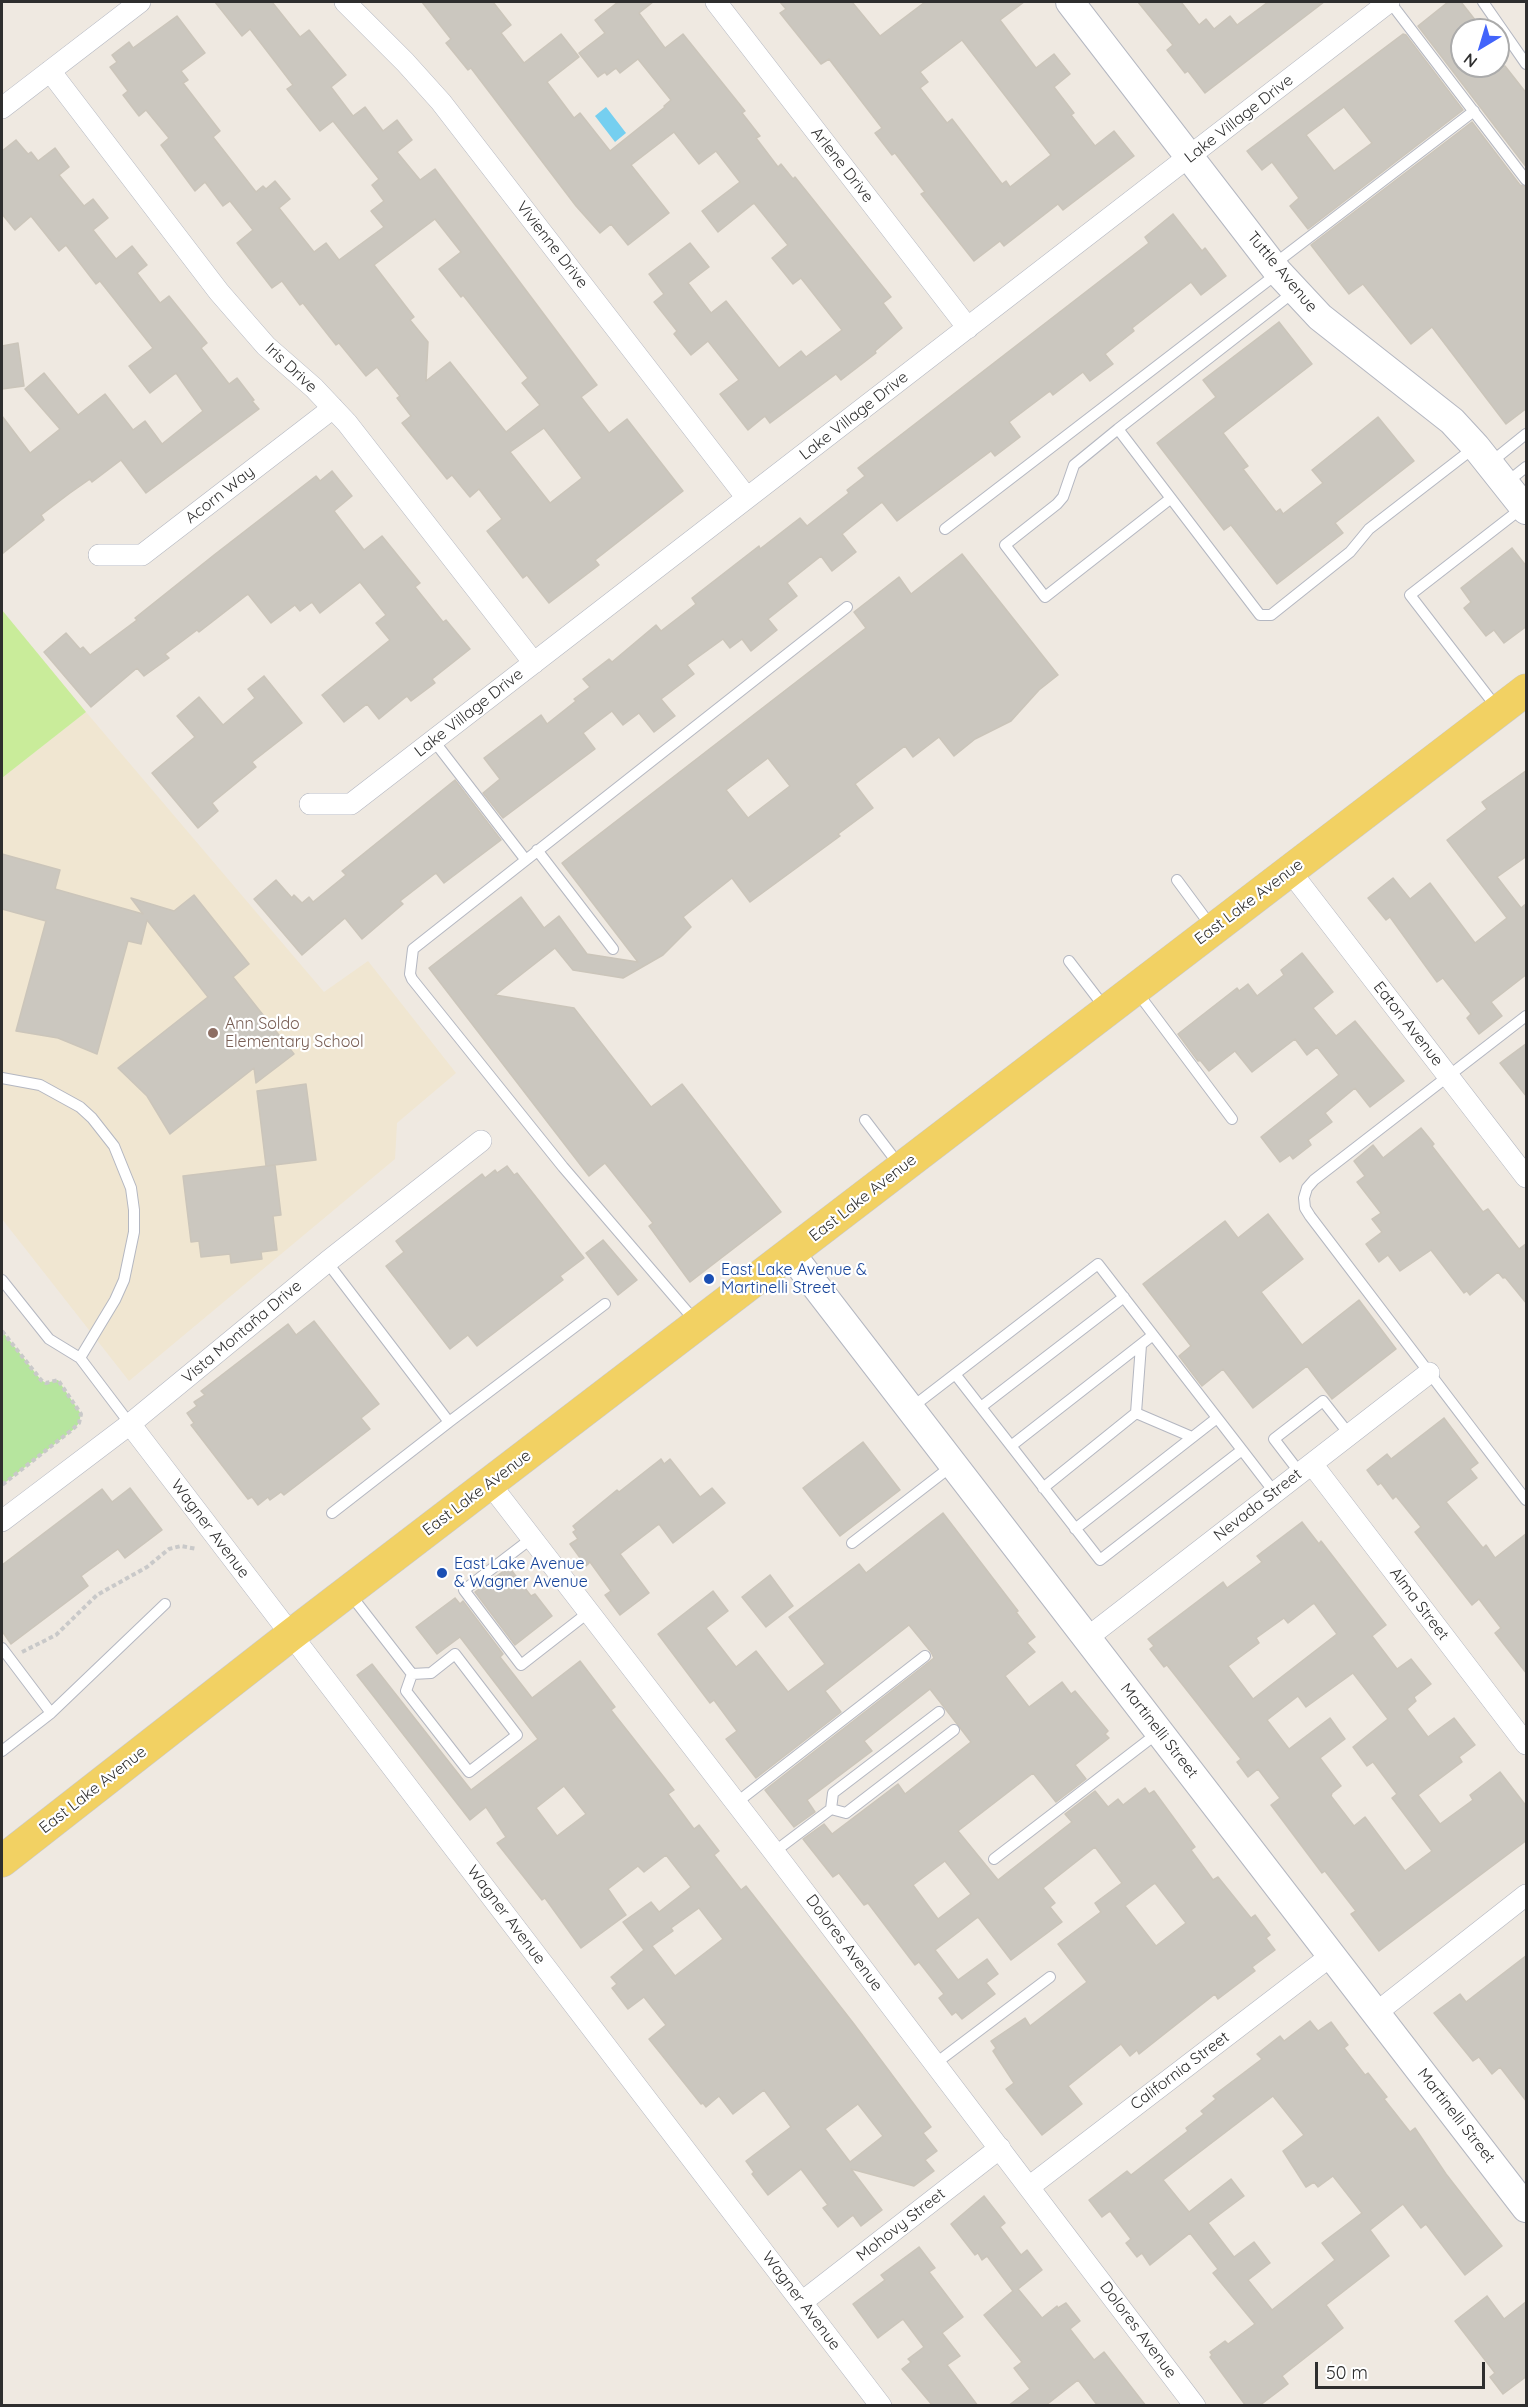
<!DOCTYPE html>
<meta charset="utf-8">
<style>
body{margin:0}
#map{position:relative;width:1528px;height:2407px;overflow:hidden;background:#efe9e1;font-family:Quicksand,sans-serif}
canvas{display:block}
.frame{position:absolute;inset:0;border:3px solid #2e2e2e;pointer-events:none}
.north{position:absolute;left:1450px;top:18px;width:60px;height:60px;box-sizing:border-box;background:#fff;border:2px solid #ababab;border-radius:50%;rotate:218deg;font-size:16px;font-weight:700;line-height:24px;text-align:center;color:#2e2e2e}
.north::after{content:'';display:block;margin:auto;width:21px;height:27px;background:#4264fb;clip-path:polygon(50% 0,100% 100%,50% 72%,0 100%)}
.scale{position:absolute;left:1315px;top:2362px;width:170px;height:27px;box-sizing:border-box;border:3px solid #2e2e2e;border-top:0;padding-left:8px;font-size:18px;line-height:21px;white-space:nowrap;color:#2e2e2e;-webkit-text-stroke:4px #fff;paint-order:stroke}
</style>
<div id="map">
<canvas width="1528" height="2407"></canvas>
<div class="frame"></div>
<div class="north">N</div>
<div class="scale">50 m</div>
</div>
<script>
const ctx = document.querySelector('canvas').getContext('2d');
ctx.lineJoin = 'round';
function fill(path, color) {
  ctx.fillStyle = color;
  ctx.fill(path, 'evenodd');
}
function shape(rows) {
  const path = new Path2D();
  for (const r of rows) {
    path.moveTo(r[0], r[1]);
    for (let i = 2; i < r.length; i += 2) path.lineTo(r[i], r[i + 1]);
  }
  return path;
}
function strokePath(path, color, width, dash) {
  ctx.strokeStyle = color;
  ctx.lineWidth = width;
  ctx.lineCap = dash ? 'butt' : 'round';
  ctx.setLineDash(dash || []);
  ctx.stroke(path);
}
function write(font, color, halo, rows, align = 'center') {
  ctx.font = font + ' Quicksand,sans-serif';
  ctx.lineWidth = 4.5;
  ctx.setLineDash([]);
  ctx.textBaseline = 'middle';
  ctx.strokeStyle = halo;
  ctx.fillStyle = color;
  for (const [text, x, y, turn = 0] of rows) {
    ctx.save();
    ctx.translate(x, y);
    ctx.rotate((+turn || 0) * Math.PI / 180);
    ctx.textAlign = isNaN(turn) ? turn : align;
    if (halo) ctx.strokeText(text, 0, 0);
    ctx.fillText(text, 0, 0);
    ctx.restore();
  }
}
fill(shape([
 [86,712,324,992,368,961,456,1073,397,1123,395,1159,129,1381,2,1219,2,778]
]), '#f0e6d1');
fill(shape([
 [2,1331,41,1380,46,1383,58,1380,81,1414,79,1423,74,1429,2,1485]
]), '#b6e59e');
fill(shape([
 [2,610,86,712,2,778]
]), '#c9ec9a');
fill(shape([
 [606,107,626,133,615,142,595,116]
]), '#75cff0');
const building = shape([
 [215,2,272,2,300,37,309,30,346,75,331,87,353,116,365,107,383,131,397,120,412,140,397,152,420,180,435,169,597,385,581,397,609,433,627,419,683,491,595,560,599,565,549,603,527,575,523,578,487,531,502,519,479,489,470,497,452,475,447,479,402,423,411,416,397,398,400,396,377,367,366,376,339,343,336,345,303,303,300,305,282,281,272,288,237,243,253,230,230,201,223,206,205,182,195,191,161,145,169,138,146,110,139,116,123,95,128,91,110,67,117,62,112,55,129,42,133,48,177,16,205,53,181,71,188,80,183,83,220,131,213,137,256,192,263,186,266,189,275,181,290,199,279,208,314,252,326,243,339,260,384,227,371,211,384,201,372,185,379,179,333,121,320,131,287,89,293,85,250,29,242,36,215,2],
 [435,219,461,252,439,269,461,297,463,295,528,378,522,383,540,405,506,432,450,362,426,381,428,342,410,320,414,317,374,265,435,219],
 [544,428,582,478,550,503,510,452,544,428],
 [422,2,493,2,511,25,501,33,524,63,561,34,579,57,547,82,574,118,580,113,610,151,665,107,664,106,671,100,638,59,620,73,616,68,607,75,605,72,598,77,579,53,605,33,595,20,618,2,653,2,639,13,665,48,683,34,745,111,742,113,760,136,756,138,778,167,781,164,793,179,795,177,891,297,883,303,902,328,875,351,876,353,841,380,836,374,770,423,765,416,748,430,720,394,739,380,708,341,691,355,674,334,677,331,654,302,664,294,649,274,690,243,709,267,688,283,711,313,726,301,779,368,801,351,806,357,842,330,801,278,793,284,772,258,788,245,754,203,718,232,702,211,740,182,716,151,699,164,674,132,631,165,669,213,628,245,611,224,600,233,576,206,471,68,468,70,446,43,451,39,422,2],
 [780,2,852,2,880,36,925,2,1024,2,1000,20,1036,68,1054,54,1070,74,1054,87,1074,113,1071,115,1095,146,1114,131,1134,156,1063,210,1058,204,1004,246,1000,241,974,261,921,194,925,192,895,153,892,155,875,133,882,128,829,59,821,64,780,13,786,9,780,2],
 [962,40,1051,155,1010,187,1006,181,1002,184,952,119,947,123,920,88,928,82,920,72,962,40],
 [1138,2,1181,2,1199,25,1206,19,1214,29,1230,16,1237,25,1268,2,1324,2,1205,93,1188,71,1185,73,1167,50,1173,45,1138,2],
 [1448,2,1461,2,1483,30,1462,30,1462,66,1505,66,1527,94,1527,168,1418,26,1448,2],
 [1403,34,1406,35,1463,110,1308,229,1290,206,1299,198,1272,162,1262,170,1247,151,1403,34],
 [1344,107,1372,143,1334,171,1306,135,1344,107],
 [1472,122,1520,185,1527,187,1527,408,1506,424,1432,327,1411,344,1363,284,1349,294,1311,245,1472,122],
 [16,140,28,154,31,152,38,161,55,148,69,167,59,175,84,206,93,199,108,218,93,230,116,259,132,246,147,265,137,273,160,303,169,296,207,343,201,348,229,384,237,378,254,400,252,401,259,409,146,493,121,460,92,482,90,479,70,493,41,515,44,520,2,554,2,416,30,453,60,429,25,389,44,373,78,415,105,394,133,430,145,421,162,444,203,411,176,373,150,393,129,366,153,348,100,281,96,284,66,245,59,251,31,216,15,230,2,214,2,151,16,140],
 [1173,214,1202,251,1205,248,1226,276,1201,295,1191,282,1132,328,1134,331,1105,354,1113,364,1090,381,1083,372,1053,395,1050,391,1009,422,1020,437,995,456,991,451,897,521,882,502,842,534,856,552,832,571,821,556,787,583,797,596,768,619,777,630,751,651,742,639,730,648,723,639,687,665,694,674,661,699,675,716,654,732,639,713,623,725,612,711,583,733,595,749,503,818,483,793,500,779,484,758,541,715,547,724,576,701,574,699,590,687,583,679,609,659,612,662,656,625,661,631,696,604,692,598,759,546,760,549,800,518,807,526,849,493,847,490,865,476,858,468,1149,243,1145,237,1173,214],
 [1279,322,1312,364,1223,433,1248,466,1243,469,1276,512,1280,509,1283,514,1323,483,1312,470,1378,417,1414,461,1335,523,1343,533,1277,584,1231,525,1224,530,1157,443,1216,397,1203,380,1279,322],
 [18,343,24,386,2,389,2,346,18,343],
 [332,471,352,496,334,511,364,550,382,536,420,583,415,587,443,622,446,620,470,649,432,679,435,683,411,701,407,696,379,719,367,704,344,722,322,695,390,640,376,623,386,615,360,582,320,613,312,602,300,611,295,605,271,623,248,594,199,632,197,630,165,654,169,658,144,676,137,668,91,707,44,652,66,633,80,649,83,647,90,655,137,620,135,618,214,555,316,476,320,481,332,471],
 [1512,548,1527,567,1527,626,1504,643,1494,630,1486,636,1464,608,1471,602,1461,588,1512,548],
 [962,554,1058,675,1039,690,1011,721,975,739,954,756,939,737,913,757,905,746,855,784,873,808,838,834,840,836,750,902,732,878,683,917,691,927,663,955,623,978,573,970,555,948,495,995,574,1008,651,1107,682,1084,781,1212,690,1282,649,1226,653,1223,605,1163,589,1176,429,968,521,897,544,928,559,916,587,954,638,962,562,863,866,628,854,612,899,577,911,594,962,554],
 [768,758,790,786,748,818,726,790,768,758],
 [264,676,302,723,252,762,256,767,212,803,218,811,198,828,152,773,195,737,177,716,199,697,223,725,255,698,248,689,264,676],
 [1527,770,1527,856,1497,877,1521,908,1527,903,1527,974,1491,1002,1502,1016,1479,1034,1467,1018,1471,1014,1443,978,1437,982,1390,917,1386,920,1368,898,1393,878,1410,899,1430,883,1475,943,1507,918,1447,840,1487,809,1482,802,1527,770],
 [455,780,501,840,444,883,436,873,400,901,403,904,362,939,345,918,302,955,254,899,276,880,292,898,294,895,302,903,309,897,313,902,346,875,342,871,455,780],
 [2,854,60,870,55,889,143,914,131,898,174,911,194,895,249,964,233,977,294,1054,256,1083,254,1068,170,1134,147,1096,118,1068,208,997,147,920,141,944,128,941,97,1054,58,1038,16,1031,46,921,2,909,2,854],
 [1302,953,1333,992,1313,1008,1336,1036,1355,1021,1404,1081,1370,1107,1355,1088,1325,1113,1332,1122,1308,1140,1311,1145,1293,1159,1290,1155,1280,1162,1261,1137,1339,1075,1317,1047,1307,1055,1295,1039,1252,1072,1235,1051,1209,1071,1200,1060,1198,1061,1178,1034,1237,988,1239,991,1248,984,1257,996,1284,975,1281,970,1302,953],
 [1527,1043,1527,1097,1500,1063,1527,1043],
 [306,1084,316,1160,266,1166,257,1091,306,1084],
 [1421,1128,1434,1144,1432,1146,1483,1212,1488,1209,1519,1249,1527,1243,1527,1304,1505,1277,1503,1278,1498,1272,1470,1295,1467,1291,1464,1293,1431,1250,1400,1271,1388,1255,1379,1262,1366,1244,1382,1232,1372,1219,1381,1213,1357,1182,1365,1176,1354,1161,1373,1145,1383,1158,1421,1128],
 [275,1165,281,1215,273,1216,277,1250,261,1252,262,1259,231,1263,230,1254,201,1257,199,1241,191,1242,183,1176,275,1165],
 [507,1166,514,1175,517,1173,584,1258,560,1276,563,1280,477,1346,468,1335,450,1349,386,1266,404,1252,396,1241,482,1174,485,1178,495,1170,497,1173,507,1166],
 [1268,1214,1303,1259,1261,1292,1302,1345,1359,1300,1396,1349,1332,1399,1307,1366,1253,1408,1223,1369,1202,1386,1179,1356,1191,1346,1143,1284,1225,1221,1238,1238,1268,1214],
 [603,1240,637,1280,618,1295,586,1253,603,1240],
 [314,1321,379,1404,361,1418,370,1429,284,1495,281,1492,270,1500,268,1497,258,1505,252,1497,248,1499,221,1464,191,1425,194,1423,187,1413,197,1406,194,1402,205,1395,201,1391,288,1324,296,1335,314,1321],
 [1444,1418,1478,1463,1470,1469,1477,1478,1446,1502,1483,1548,1486,1545,1495,1558,1527,1533,1527,1674,1495,1633,1501,1628,1479,1599,1472,1605,1415,1532,1421,1527,1396,1496,1393,1499,1381,1483,1378,1485,1367,1470,1387,1454,1391,1459,1444,1418],
 [863,1442,900,1490,840,1536,803,1488,863,1442],
 [661,1459,664,1464,670,1459,700,1497,712,1488,725,1503,673,1543,659,1524,620,1554,649,1593,620,1615,605,1595,611,1591,590,1562,586,1566,570,1544,578,1539,573,1532,576,1530,573,1526,617,1490,619,1492,661,1459],
 [130,1488,162,1530,125,1558,118,1549,81,1576,88,1586,11,1644,2,1631,2,1565,102,1489,112,1502,130,1488],
 [943,1513,1018,1611,1016,1612,1035,1637,1027,1643,1035,1652,1005,1676,1029,1707,1062,1682,1071,1694,1075,1691,1108,1731,1105,1734,1109,1738,1075,1765,1086,1779,1056,1802,1033,1773,958,1831,998,1880,1072,1822,1065,1814,1095,1791,1108,1807,1118,1799,1123,1805,1145,1788,1149,1794,1154,1791,1195,1847,1191,1850,1213,1880,1218,1877,1251,1918,1255,1915,1270,1935,1266,1938,1275,1950,1252,1967,1255,1971,1218,1999,1215,1994,1139,2054,1137,2050,1130,2056,1121,2044,1068,2086,1082,2104,1042,2135,1006,2089,1014,2083,993,2051,996,2048,991,2041,1025,2018,1030,2026,1087,1982,1058,1944,1101,1912,1095,1903,1122,1883,1095,1847,1043,1888,1055,1903,1050,1907,1062,1922,1011,1960,978,1917,935,1950,958,1980,987,1959,998,1974,986,1983,995,1994,962,2019,956,2012,952,2015,939,1998,944,1994,919,1962,915,1965,868,1903,864,1905,839,1873,833,1877,803,1839,824,1824,832,1834,898,1784,905,1794,971,1742,930,1689,864,1741,872,1751,807,1800,815,1812,794,1827,765,1790,934,1658,931,1652,909,1625,825,1691,841,1712,756,1778,726,1739,737,1731,714,1700,710,1703,658,1634,713,1591,728,1611,706,1628,736,1667,756,1651,788,1692,825,1664,789,1617,859,1564,866,1573,943,1513],
 [945,1861,971,1894,938,1919,913,1885,945,1861],
 [1155,1883,1186,1923,1156,1946,1125,1906,1155,1883],
 [1302,1522,1319,1544,1321,1541,1386,1625,1372,1636,1397,1669,1411,1659,1431,1684,1414,1697,1416,1701,1407,1709,1428,1737,1454,1718,1475,1745,1459,1757,1462,1762,1418,1795,1440,1824,1473,1800,1470,1795,1500,1772,1527,1807,1527,1840,1379,1951,1351,1914,1356,1911,1325,1871,1322,1873,1271,1805,1280,1798,1258,1769,1248,1777,1237,1762,1241,1759,1167,1665,1164,1667,1150,1649,1154,1646,1148,1639,1223,1582,1227,1588,1262,1562,1257,1556,1302,1522],
 [1314,1603,1337,1634,1253,1699,1228,1666,1259,1643,1256,1638,1284,1618,1288,1623,1314,1603],
 [1353,1673,1388,1719,1353,1747,1367,1766,1373,1762,1397,1794,1392,1798,1432,1851,1405,1871,1365,1817,1354,1826,1331,1796,1332,1793,1341,1786,1320,1758,1345,1739,1330,1718,1289,1749,1267,1720,1298,1696,1306,1707,1353,1673],
 [509,1567,531,1596,535,1594,552,1616,515,1645,475,1592,509,1567],
 [770,1575,793,1606,766,1627,742,1597,770,1575],
 [455,1598,460,1604,463,1601,503,1654,500,1657,532,1698,580,1661,615,1707,611,1710,674,1790,668,1794,694,1829,699,1825,719,1851,714,1855,741,1890,746,1886,854,2024,931,2127,923,2133,937,2151,925,2160,934,2171,914,2186,851,2169,882,2210,861,2226,853,2215,838,2227,823,2208,828,2205,801,2169,768,2195,752,2174,754,2172,746,2161,791,2127,764,2090,733,2114,719,2096,706,2107,703,2103,701,2104,649,2039,666,2025,644,1997,628,2009,612,1988,617,1984,611,1977,644,1950,623,1922,651,1902,659,1912,691,1887,666,1855,644,1872,638,1866,608,1889,626,1915,581,1948,545,1898,542,1900,497,1843,506,1837,486,1807,470,1820,357,1675,372,1664,471,1790,538,1739,460,1637,437,1654,416,1627,455,1598],
 [564,1786,586,1814,557,1836,536,1808,564,1786],
 [699,1908,723,1939,675,1976,652,1946,673,1931,671,1928,699,1908],
 [858,2104,883,2136,850,2162,825,2129,858,2104],
 [1527,1955,1527,2102,1500,2067,1492,2074,1479,2057,1473,2061,1434,2013,1460,1994,1466,2002,1527,1955],
 [1310,2021,1318,2031,1331,2022,1348,2045,1344,2048,1365,2075,1368,2073,1387,2097,1384,2099,1410,2132,1415,2128,1446,2174,1502,2246,1465,2275,1426,2224,1421,2228,1403,2204,1370,2230,1389,2256,1326,2305,1343,2328,1282,2376,1288,2384,1259,2406,1246,2406,1210,2357,1212,2355,1210,2352,1225,2341,1228,2344,1255,2324,1213,2273,1218,2269,1190,2233,1150,2265,1142,2253,1137,2257,1126,2243,1131,2239,1110,2211,1102,2217,1089,2200,1127,2171,1131,2175,1188,2131,1186,2128,1204,2114,1201,2111,1216,2099,1213,2096,1262,2059,1257,2054,1280,2036,1284,2041,1310,2021],
 [1273,2096,1304,2135,1283,2151,1306,2187,1314,2182,1318,2187,1333,2176,1362,2213,1322,2243,1335,2260,1272,2310,1248,2280,1270,2263,1254,2242,1234,2257,1208,2223,1244,2196,1231,2179,1189,2212,1163,2180,1273,2096],
 [984,2196,1005,2223,1000,2227,1021,2255,1027,2250,1042,2270,1018,2289,1042,2318,1057,2306,1058,2308,1066,2303,1080,2321,1070,2329,1094,2360,1104,2352,1146,2406,1098,2406,1078,2380,1045,2406,1008,2406,1030,2389,1014,2368,1022,2362,984,2315,1013,2291,987,2256,982,2260,978,2253,975,2255,951,2224,984,2196],
 [919,2247,935,2268,929,2272,963,2317,942,2333,960,2356,947,2365,978,2406,933,2406,902,2369,911,2362,908,2359,924,2347,903,2319,878,2338,853,2304,885,2280,881,2275,919,2247],
 [1487,2296,1504,2319,1527,2301,1527,2376,1503,2394,1490,2377,1495,2373,1455,2321,1487,2296]
]);
fill(building, '#cbc7bf');
strokePath(building, '#cbc5ba', 1.5);
const lane = shape([
 [1390,2,1526,180],
 [1483,2,1526,64],
 [1273,265,1474,111],
 [1295,291,1118,429,1260,615,1271,615,1350,552,1369,529,1475,447],
 [1118,429,1074,465,1063,497,1057,504,1005,545,1045,597,1170,499],
 [1490,463,1526,434],
 [1506,483,1526,467],
 [945,529,1278,273],
 [1497,708,1410,595,1522,508],
 [434,741,525,859],
 [537,850,613,949],
 [1177,880,1211,926],
 [1069,961,1105,1008],
 [1137,992,1232,1119],
 [1526,1016,1314,1180,1307,1188,1304,1198,1305,1208,1310,1216,1526,1500],
 [2,1078,40,1085,80,1107,92,1118,114,1146,131,1188,134,1210,134,1232,124,1280,115,1300,80,1358],
 [865,1120,900,1166],
 [327,1262,449,1422,332,1513],
 [2,1280,49,1339,80,1358,130,1424],
 [696,1322,563,1167,412,979,410,974,413,949,847,607],
 [981,1407,1124,1297],
 [911,1408,1098,1264,1242,1450,1100,1560,955,1374],
 [1136,1413,1141,1345],
 [449,1422,605,1304],
 [1011,1446,1153,1335],
 [1242,1450,1275,1493],
 [1300,1473,1274,1439,1323,1401,1349,1434],
 [1043,1488,1136,1413,1192,1437],
 [1075,1529,1217,1418],
 [532,1538,464,1590,521,1665,589,1612],
 [852,1543,953,1465],
 [350,1594,412,1674],
 [2,1648,51,1713,2,1751],
 [455,1654,517,1735,469,1772,406,1691,412,1674,431,1673,455,1654],
 [51,1713,165,1604],
 [736,1803,925,1656],
 [831,1809,846,1813,954,1730],
 [774,1852,831,1809,833,1793,939,1712],
 [994,1859,1159,1732],
 [936,2063,1050,1977]
]);
const street = shape([
 [345,2,405,62,441,102,747,498],
 [716,2,968,328],
 [50,71,219,292,266,346,314,388,347,423,534,663],
 [2,108,140,2],
 [99,555,142,555,333,408],
 [310,804,351,804,1389,2],
 [1290,871,1526,1177],
 [130,1424,881,2406],
 [1312,1464,1526,1744],
 [490,1484,774,1852,1195,2406],
 [2,1521,130,1424,327,1262,481,1141],
 [1087,1638,1429,1373],
 [1376,2013,1526,1895],
 [1029,2187,1332,1955],
 [802,2302,1000,2148]
]);
const secondary = shape([
 [1070,2,1278,272,1320,317,1452,421,1476,447,1526,510],
 [791,1254,1526,2208]
]);
const primary = shape([
 [2,1861,291,1635,1526,690]
]);
strokePath(lane, '#b4b7c1', 12);
strokePath(street, '#b4b7c1', 22);
strokePath(secondary, '#b4b7c1', 30);
strokePath(primary, '#c9c9c9', 33);
strokePath(shape([
 [2,1331,41,1380,46,1383,58,1380,81,1414,79,1423,73,1429,2,1485],
 [22,1652,56,1635,97,1595,147,1567,169,1549,181,1546,197,1549]
]), '#c9c9c9', 4, [4.5, 3]);
strokePath(lane, '#fff', 10);
strokePath(street, '#fff', 21);
strokePath(secondary, '#fff', 28);
strokePath(primary, '#f2d163', 32);
for (const [x, y, r, color] of [
 [213,1033,6,"#8d6e63"],
 [709,1279,6,"#1a4fb4"],
 [442,1573,6,"#1a4fb4"]
]) {
  const dot = new Path2D();
  dot.arc(x, y, r, 0, 2 * Math.PI);
  ctx.fillStyle = color;
  ctx.fill(dot);
  strokePath(dot, '#fff', 2);
}
write('16px', '#2e2e2e', '#fff', [
 ["Lake Village Drive",1239,119,-38],
 ["Arlene Drive",842,165,52],
 ["Vivienne Drive",552,245,52],
 ["Tuttle Avenue",1282,272,50],
 ["Iris Drive",291,368,43],
 ["Lake Village Drive",854,416,-38],
 ["Acorn Way",220,495,-38],
 ["Lake Village Drive",469,713,-38],
 ["East Lake Avenue",1249,902,-37],
 ["Eaton Avenue",1408,1024,52],
 ["East Lake Avenue",863,1198,-38],
 ["Vista Montaña Drive",242,1332,-40],
 ["East Lake Avenue",477,1493,-37],
 ["Nevada Street",1258,1505,-38],
 ["Wagner Avenue",210,1529,53],
 ["Alma Street",1419,1604,53],
 ["Martinelli Street",1159,1731,52],
 ["East Lake Avenue",93,1790,-38],
 ["Wagner Avenue",506,1915,53],
 ["Dolores Avenue",844,1943,53],
 ["California Street",1180,2071,-37],
 ["Martinelli Street",1456,2116,52],
 ["Mohovy Street",901,2225,-38],
 ["Wagner Avenue",801,2301,53],
 ["Dolores Avenue",1138,2330,53]
]);
write('16px', '#785e54', '#fff', [
 ["Ann Soldo",225,1024],
 ["Elementary School",225,1042]
], 'left');
write('16px', '#164399', '#fff', [
 ["East Lake Avenue &",721,1270],
 ["Martinelli Street",721,1288],
 ["East Lake Avenue",454,1564],
 ["& Wagner Avenue",454,1582]
], 'left');
</script>
